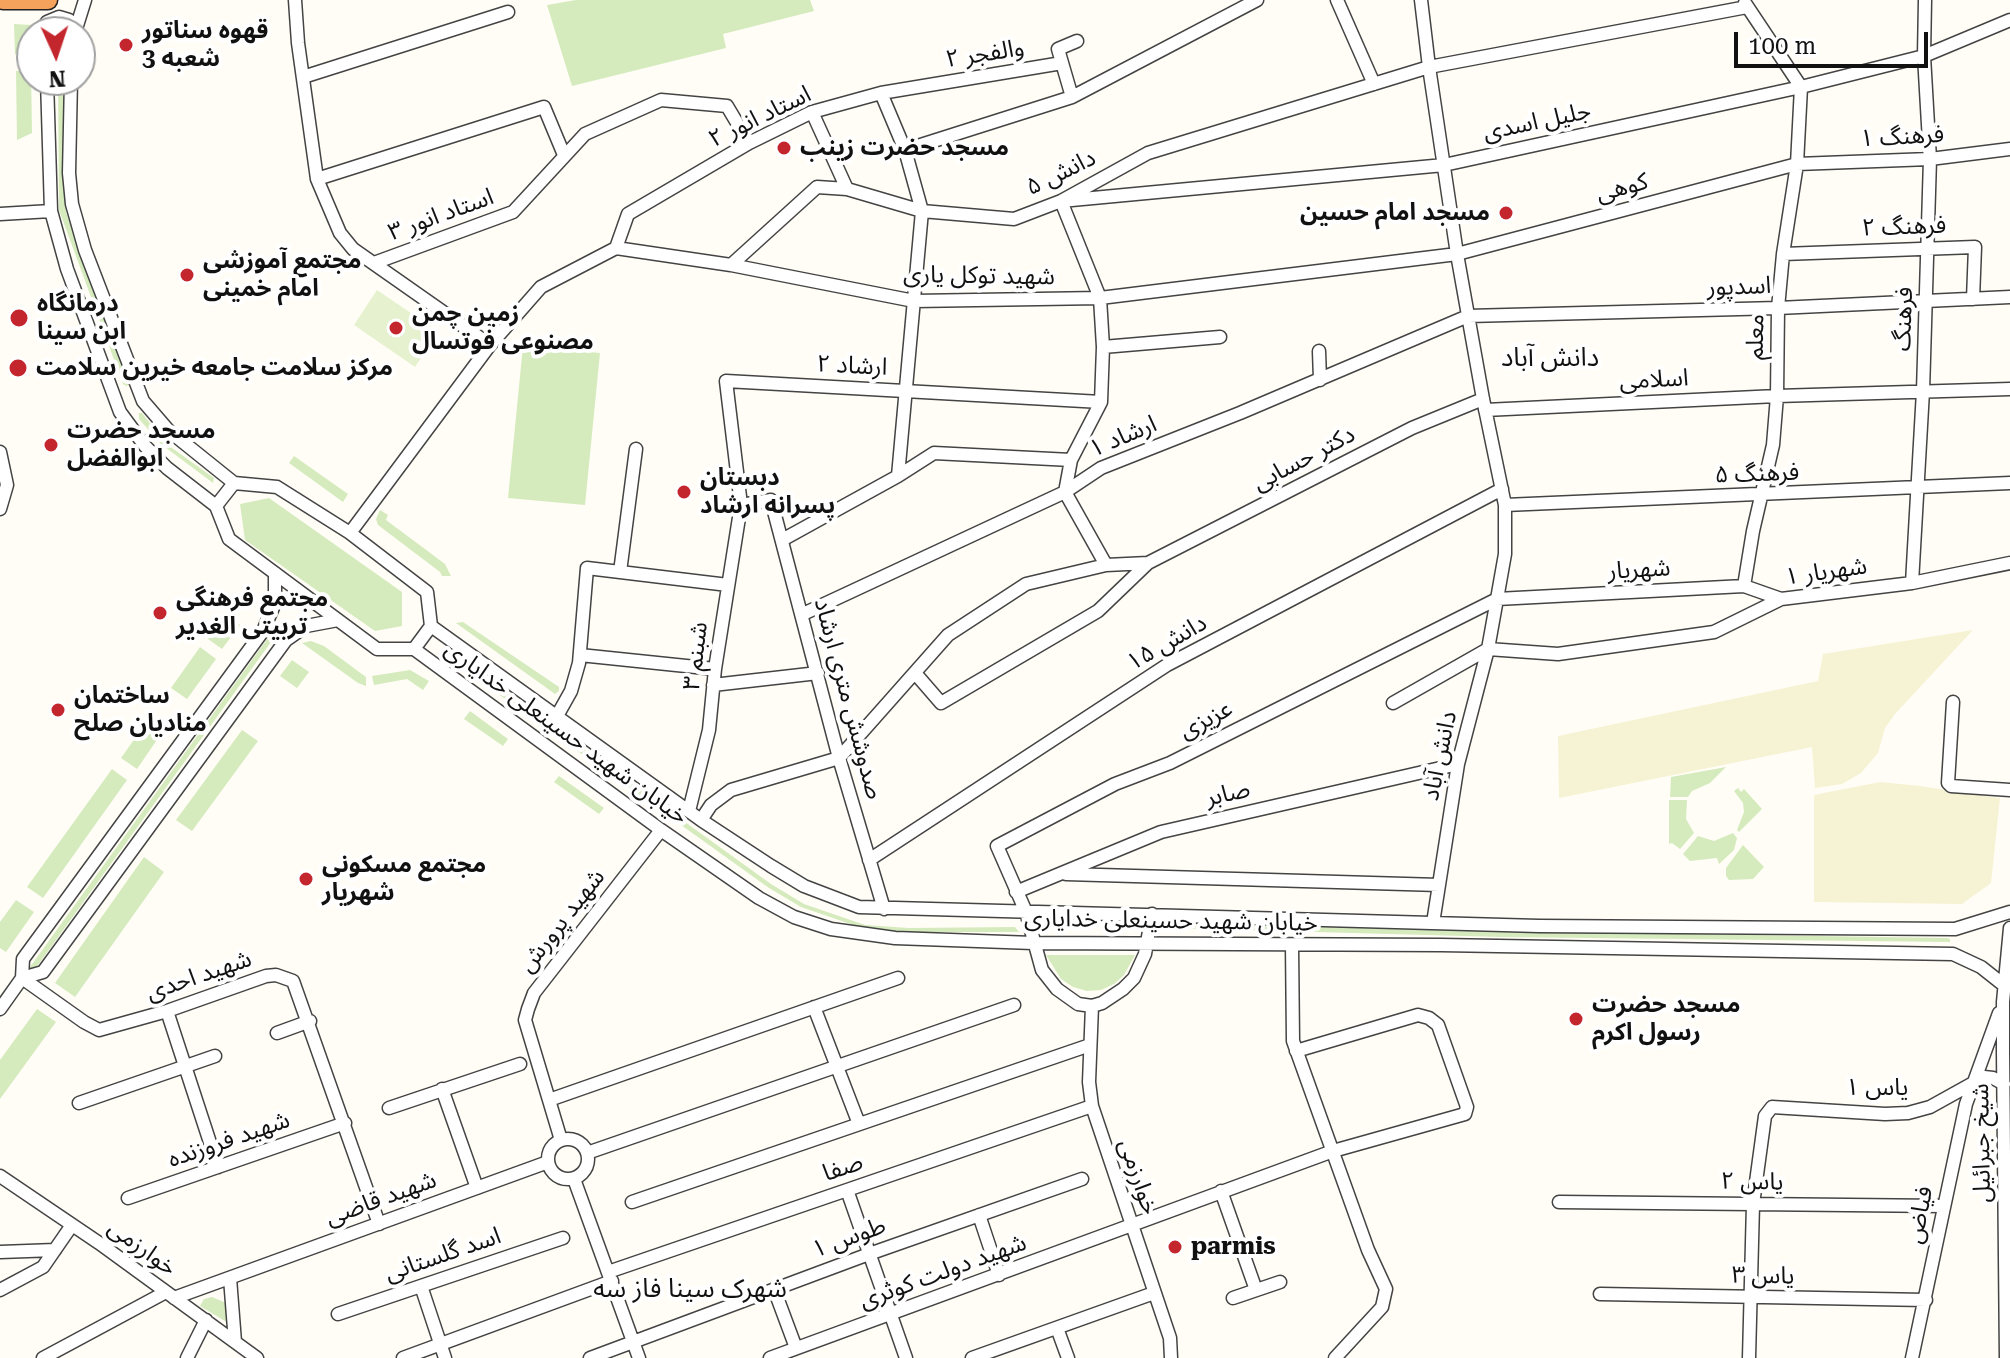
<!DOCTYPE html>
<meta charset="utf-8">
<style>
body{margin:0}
#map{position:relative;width:2010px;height:1358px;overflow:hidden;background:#fffdf5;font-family:"Roboto Serif",serif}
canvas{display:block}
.north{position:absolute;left:16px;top:16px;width:80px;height:80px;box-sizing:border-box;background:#fff;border:2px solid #a0a0a0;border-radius:50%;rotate:177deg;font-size:22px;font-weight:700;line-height:32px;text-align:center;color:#111}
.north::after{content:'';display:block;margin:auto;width:28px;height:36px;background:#c4262e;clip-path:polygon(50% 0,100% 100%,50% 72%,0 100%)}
.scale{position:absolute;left:1734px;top:32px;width:194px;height:36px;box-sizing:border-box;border:4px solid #111;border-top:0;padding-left:10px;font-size:24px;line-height:28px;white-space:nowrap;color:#111;-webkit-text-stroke:6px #fff;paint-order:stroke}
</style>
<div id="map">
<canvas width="2010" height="1358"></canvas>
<div class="north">N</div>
<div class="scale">100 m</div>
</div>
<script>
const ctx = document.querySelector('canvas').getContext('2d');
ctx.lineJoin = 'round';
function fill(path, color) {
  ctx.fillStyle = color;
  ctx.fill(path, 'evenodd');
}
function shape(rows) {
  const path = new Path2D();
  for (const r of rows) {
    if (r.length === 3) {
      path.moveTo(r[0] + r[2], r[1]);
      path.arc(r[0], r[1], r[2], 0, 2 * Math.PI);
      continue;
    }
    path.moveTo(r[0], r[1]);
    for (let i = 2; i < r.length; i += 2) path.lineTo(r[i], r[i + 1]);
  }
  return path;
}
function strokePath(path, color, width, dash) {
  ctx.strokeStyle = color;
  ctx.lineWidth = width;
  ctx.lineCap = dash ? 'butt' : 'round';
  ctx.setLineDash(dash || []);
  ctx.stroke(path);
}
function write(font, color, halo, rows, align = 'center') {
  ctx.font = font + ' "Roboto Serif","Noto Sans Arabic",serif';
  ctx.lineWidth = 8;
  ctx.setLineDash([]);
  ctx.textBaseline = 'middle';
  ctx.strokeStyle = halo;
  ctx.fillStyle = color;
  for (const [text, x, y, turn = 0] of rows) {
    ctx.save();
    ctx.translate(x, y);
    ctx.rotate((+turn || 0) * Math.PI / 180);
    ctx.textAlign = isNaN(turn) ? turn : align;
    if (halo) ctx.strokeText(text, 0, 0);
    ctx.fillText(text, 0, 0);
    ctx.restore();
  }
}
fill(shape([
 [1973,630,1895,714,1885,728,1878,753,1861,773,1842,784,1815,788,1812,747,1559,798,1558,736,1818,681,1823,654],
 [1880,782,1920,786,2000,798,1991,883,1962,904,1814,902,1814,795]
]), '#f6f3d4');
fill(shape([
 [576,0,810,0,814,11,723,34,726,48,572,86,547,5],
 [14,24,31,25,32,54,15,54],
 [16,71,31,71,32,133,17,140],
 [58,80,66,80,66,212,130,384,126,386,123,384,59,210],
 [523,346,600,353,585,505,508,498],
 [139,413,142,413,165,443,214,478,213,483,161,444,139,419],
 [294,456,348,494,343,502,289,463],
 [269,498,402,592,402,626,375,631,245,540,240,504],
 [380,510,388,515,386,520,445,564,451,576,442,576,440,572,378,525,376,519],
 [226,614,240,625,222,649,208,639],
 [463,622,559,687,559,691,555,694,456,623],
 [273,631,275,633,271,642,33,972,27,971],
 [311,641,324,646,366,677,366,686,358,683,302,643],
 [200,647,216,659,187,699,171,688],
 [445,649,771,884,804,904,865,925,909,928,1015,927,1019,932,909,932,865,929,801,907,769,888,441,653],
 [292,660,309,672,297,688,280,676],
 [410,670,429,681,423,690,407,679,374,685,372,676],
 [470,711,508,739,503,746,464,719],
 [150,717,165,728,137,769,121,758],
 [242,730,258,741,192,831,176,820],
 [1726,767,1710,783,1692,791,1688,797,1670,797,1671,777],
 [112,769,127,780,43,898,27,887],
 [559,776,604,808,599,814,554,782],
 [1738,788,1741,792,1744,789,1762,809,1739,832,1737,830,1744,812,1743,803,1734,791],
 [1669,800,1687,800,1686,819,1694,833,1680,849,1672,843,1669,844],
 [1733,833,1737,838,1734,850,1719,864,1717,858,1690,861,1683,854,1698,836,1714,841],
 [1743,845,1764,867,1753,879,1729,880,1726,876,1726,868],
 [144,857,164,872,75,997,55,983],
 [16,900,34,912,6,952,0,948,0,922],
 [1174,923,1391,926,1494,931,1947,938,1950,939,1950,942,1501,937,1166,928,1167,924],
 [1046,955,1135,955,1124,975,1114,984,1101,990,1087,991,1073,987,1061,979],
 [37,1009,56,1022,0,1099,0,1060],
 [212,1297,226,1303,230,1309,230,1324,200,1306,204,1299]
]), '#d5ebbd');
fill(shape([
 [377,290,439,332,415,367,354,325]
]), '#e6f2cf');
const minor = shape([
 [295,0,298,43,317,179,340,233,353,249,490,345],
 [1337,0,1374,84],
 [1421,0,1429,67,1457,254,1483,399,1505,505,1505,554,1497,599,1488,649,1458,764,1433,923],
 [42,30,47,22,59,17,69,20,75,28],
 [75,32,85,0],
 [303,77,508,12],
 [47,80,51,211,67,269,120,412,145,446,167,468,216,506],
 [71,80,69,173,72,204,85,250,143,401,168,430,234,483],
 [881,93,905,150,922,211,898,476],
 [1072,97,1058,49,1077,41],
 [812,112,847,189],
 [905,150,1072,97,1257,0],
 [317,179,544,107,564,155],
 [0,214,51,211],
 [616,248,628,214,749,143,812,112,881,93,1062,63],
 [1783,254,1975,247,1973,299],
 [374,263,513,212,585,134,661,100,727,106,749,143],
 [731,265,817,187,847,189,922,211,1014,219,1061,201,1148,153,1429,67,1747,7],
 [1103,347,1220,337],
 [1319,351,1320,380],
 [1485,410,1777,396,2010,389],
 [0,452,7,485,0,509],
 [234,483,277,487,350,533,427,592,431,626,414,649,377,649,229,539,216,506,234,483],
 [741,505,771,500,839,758,884,909],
 [1505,505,2010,483],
 [350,533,490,345,541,287,616,248,731,265,914,301,1100,298,1457,254,1797,164,1930,159,2010,149],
 [782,540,898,476,934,453,1071,460],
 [1106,565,1065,492,1071,460,1101,402,1103,347,1100,298,1061,201,1444,165,1801,87,1924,56,2010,20],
 [620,572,636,449],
 [1912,583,1923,391,1930,159,1924,56,1925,0],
 [1744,586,1753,531,1773,445,1777,396,1778,308,1783,254,1797,164,1801,87,1745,3],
 [803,614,1065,492,1101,468,1240,413,1468,316,1778,308,2010,297],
 [431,626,701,820,771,866,804,886,859,907,1539,926,1955,929,2010,912],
 [414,649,661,830,759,898,794,917,831,929,895,938,1033,943,1441,945,1953,954,1981,967,2005,986],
 [580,655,715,669],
 [915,673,941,703,1098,611,1148,563],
 [713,685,818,673],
 [1953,702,1948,783,1951,786,2010,790],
 [1393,703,1488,649,1558,654,1714,632,1781,599,1912,583,2010,563],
 [557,716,571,691,579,663,587,568,728,585],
 [689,811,709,730,715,669,741,505,726,381,1101,402],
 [701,820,711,805,731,790,839,758,948,635,1026,584,1106,565,1148,563,1412,428,1483,399],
 [869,860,1167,665,1502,489],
 [1066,874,1439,885],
 [1016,892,1161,832,1458,764],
 [1152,914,1145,954,1134,978,1123,989,1102,1003,1092,1006,1078,1004,1057,989,1042,970,1026,912,997,846,1115,784,1170,763,1497,599,1744,586,1781,599],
 [1292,945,1293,1041,1368,1250,1386,1289,1382,1307,1335,1358],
 [22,978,84,1022,99,1030,167,1011,266,976,276,975,293,981,379,1224],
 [22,978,43,972,286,640,306,626,338,620],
 [1092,1006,1089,1082,1092,1106,1170,1338,1171,1358],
 [814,1007,859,1124],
 [0,1009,22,978,23,959,263,631,275,603,275,573],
 [167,1011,218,1167],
 [277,1033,310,1021],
 [442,1089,477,1188],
 [549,1100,898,978],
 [79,1103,215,1056],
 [389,1108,520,1064],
 [568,1159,20],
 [561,1140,525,1020,528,1009,534,993,661,830],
 [587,1153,1014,1005],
 [0,1176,99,1243,257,1358],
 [574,1179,639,1358],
 [847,1190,906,1358],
 [1221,1191,1256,1290],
 [128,1198,345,1123],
 [632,1202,1090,1045],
 [1559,1202,1944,1206],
 [979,1215,999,1275],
 [0,1252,55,1250],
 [608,1272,1092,1106],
 [230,1278,235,1342],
 [421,1286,445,1358],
 [774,1289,796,1348],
 [0,1290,43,1267,72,1225],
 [1600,1294,1926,1300],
 [174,1298,548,1162],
 [1233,1298,1280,1282],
 [338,1314,563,1238],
 [1057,1328,1068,1358],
 [43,1358,166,1292],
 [187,1358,206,1320],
 [403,1358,612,1281],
 [590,1358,869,1254,1082,1179],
 [770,1358,1333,1151,1465,1114,1467,1107,1438,1025,1429,1018,1418,1015,1296,1051],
 [972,1358,1154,1293],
 [1749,1358,1753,1204,1765,1116,1772,1107,1885,1114,1908,1113,1930,1107,1984,1077,1993,1078,2004,1084],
 [1912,1358,1966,1104,1999,1013],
 [2006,1358,2003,1051,2003,1002,2010,928]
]);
const highway = shape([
 [3,0,48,0]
]);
strokePath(minor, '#444', 15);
strokePath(highway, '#222', 21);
strokePath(minor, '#fff', 12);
strokePath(highway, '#f5a25d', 18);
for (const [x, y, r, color] of [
 [126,45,8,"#c4262e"],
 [784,148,8,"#c4262e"],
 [1506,213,8,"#c4262e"],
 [187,275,8,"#c4262e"],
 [19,318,10,"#c4262e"],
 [396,328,8,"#c4262e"],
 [18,368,10,"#c4262e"],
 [51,445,8,"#c4262e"],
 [684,492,8,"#c4262e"],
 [160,613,8,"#c4262e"],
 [58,710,8,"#c4262e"],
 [306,879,8,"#c4262e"],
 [1576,1019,8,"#c4262e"],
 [1175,1247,8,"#c4262e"]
]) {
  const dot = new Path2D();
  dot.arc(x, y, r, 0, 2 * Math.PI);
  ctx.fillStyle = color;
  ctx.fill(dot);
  strokePath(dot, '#fff', 3);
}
write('bold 24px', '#111', '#fff', [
 ["قهوه سناتور",142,31],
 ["شعبه 3",142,59],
 ["مسجد حضرت زینب",800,148],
 ["مسجد امام حسین",1490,213,"right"],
 ["مجتمع آموزشی",203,261],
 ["امام خمینی",203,289],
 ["درمانگاه",37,304],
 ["ابن سینا",37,332],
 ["زمین چمن",412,314],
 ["مصنوعی فوتسال",412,342],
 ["مرکز سلامت جامعه خیرین سلامت",36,368],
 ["مسجد حضرت",67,431],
 ["ابوالفضل",67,459],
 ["دبستان",700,478],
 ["پسرانه ارشاد",700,506],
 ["مجتمع فرهنگی",176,599],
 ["تربیتی الغدیر",176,627],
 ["ساختمان",74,696],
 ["منادیان صلح",74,724],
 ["مجتمع مسکونی",322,865],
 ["شهریار",322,893],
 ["مسجد حضرت",1592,1005],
 ["رسول اکرم",1592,1033],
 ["parmis",1191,1247]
], 'left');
write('24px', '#111', '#fff', [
 ["والفجر ۲",985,54,-9],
 ["استاد انور ۲",760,117,-26],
 ["جلیل اسدی",1537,122,-12],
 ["فرهنگ ۱",1902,137,-3],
 ["دانش ۵",1061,173,-26],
 ["کوهی",1622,188,-15],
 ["استاد انور ۳",441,215,-20],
 ["فرهنگ ۲",1904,227,-2],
 ["شهید توکل یاری",979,276,1],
 ["اسدپور",1739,287,-2],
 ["فرهنگ",1904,319,-88],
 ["معلم",1756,337,-89],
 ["ارشاد ۲",852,366,3],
 ["اسلامی",1654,380,-3],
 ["ارشاد ۱",1123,437,-23],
 ["دکتر حسابی",1304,459,-28],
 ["فرهنگ ۵",1757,474,-2],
 ["شهریار",1639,570,-3],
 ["شهریار ۱",1826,572,-8],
 ["دانش ۱۵",1167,643,-30],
 ["شبنم ۳",696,656,-83],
 ["صدوشش متری ارشاد",848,699,75],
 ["عزیزی",1206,720,-27],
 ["خیابان شهید حسینعلی خدایاری",566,733,36],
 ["دانش آباد",1440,756,-78],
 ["صابر",1228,794,-13],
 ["شهید پرورش",562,921,-52],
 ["خیابان شهید حسینعلی خدایاری",1171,921,1],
 ["شهید احدی",199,976,-19],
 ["یاس ۱",1877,1088],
 ["شهید فروزنده",229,1140,-19],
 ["شیخ جبرائیل",1982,1143,-91],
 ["صفا",843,1168,-19],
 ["خوارزمی",1138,1177,71],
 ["یاس ۲",1752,1182,1],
 ["شهید قاضی",381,1199,-20],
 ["فیاض",1920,1215,-79],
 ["طوس ۱",849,1238,-20],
 ["خوارزمی",142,1248,36],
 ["اسد گلستانی",443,1255,-19],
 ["شهید دولت کوثری",943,1272,-20],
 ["یاس ۳",1763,1276,1]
]);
write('26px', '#111', '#fff', [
 ["دانش آباد",1550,358],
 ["شهرک سینا فاز سه",690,1289]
]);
</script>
